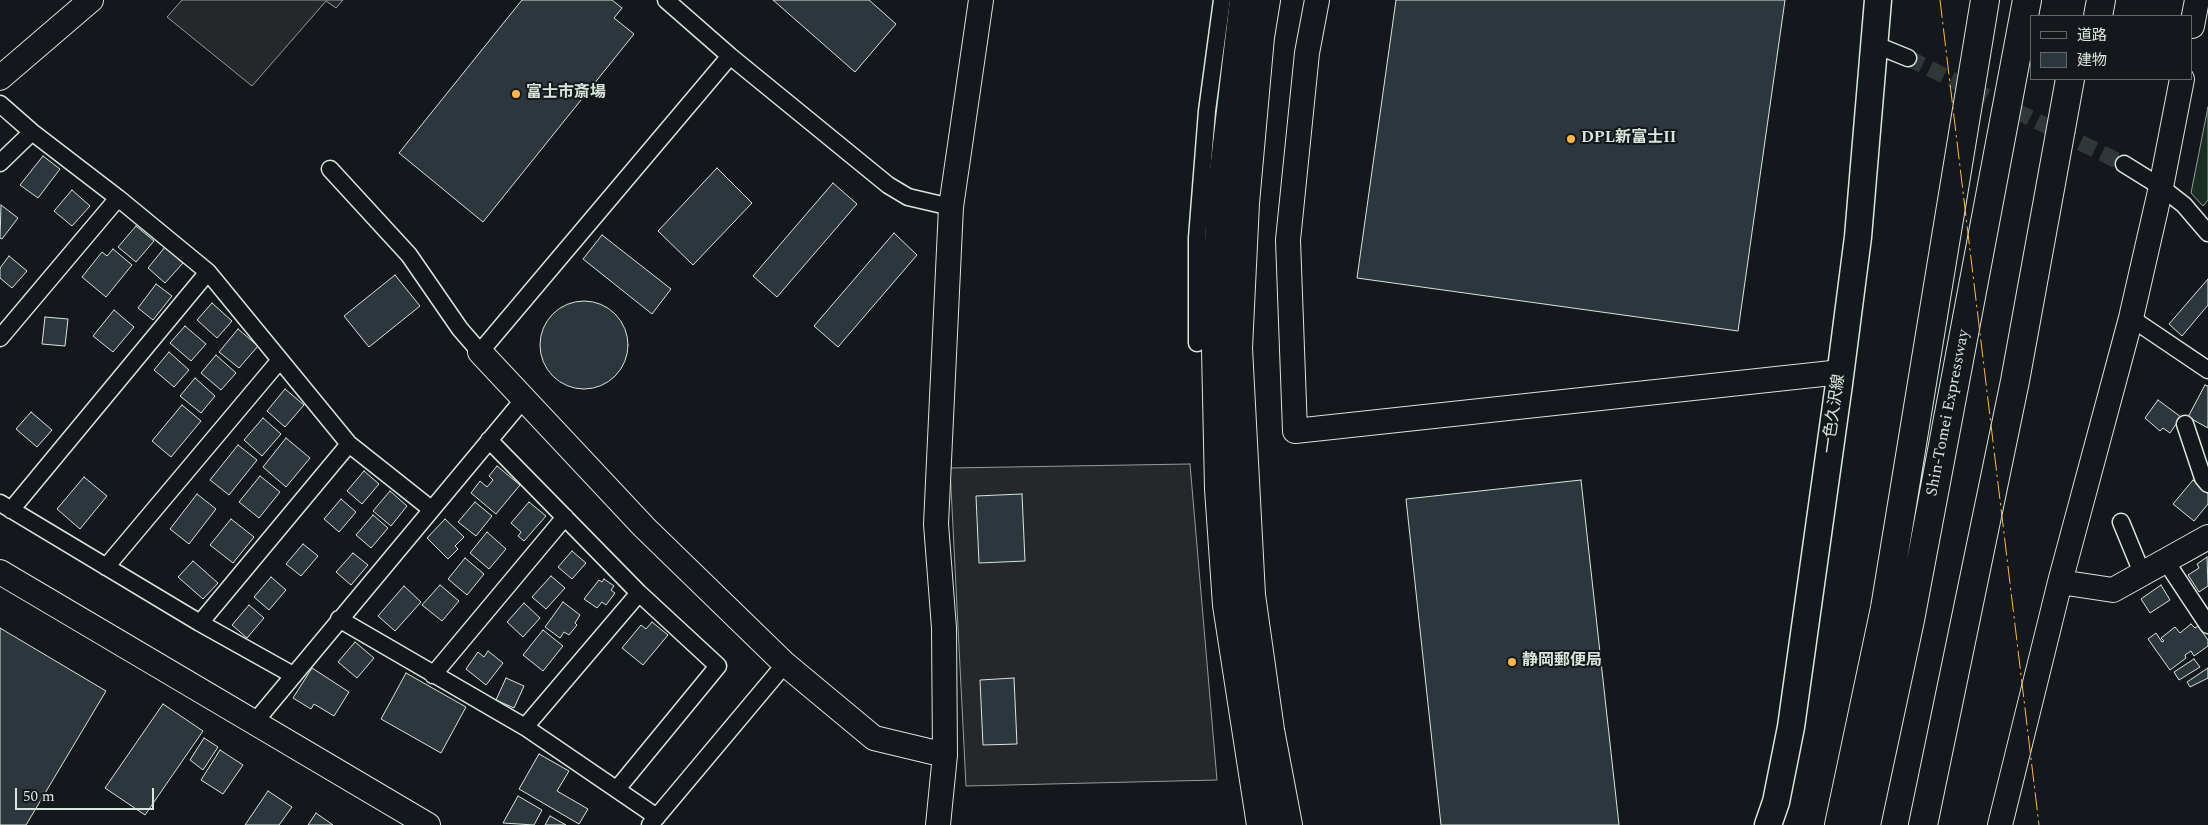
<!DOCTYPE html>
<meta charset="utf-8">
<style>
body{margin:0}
#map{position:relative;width:2208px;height:825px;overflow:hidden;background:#14181c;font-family:Spectral,"Noto Sans JP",serif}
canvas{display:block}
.legend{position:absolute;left:2030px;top:15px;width:162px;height:65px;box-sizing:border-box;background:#14181c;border:1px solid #626a69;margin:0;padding:6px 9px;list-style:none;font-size:15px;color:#d8e6dc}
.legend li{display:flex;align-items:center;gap:10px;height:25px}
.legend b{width:25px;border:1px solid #626a69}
.scale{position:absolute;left:15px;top:788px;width:139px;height:22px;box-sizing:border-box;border:2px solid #d8e6dc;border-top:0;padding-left:6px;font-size:15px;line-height:18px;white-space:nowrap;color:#d8e6dc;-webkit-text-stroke:4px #14181c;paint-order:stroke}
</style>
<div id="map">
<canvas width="2208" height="825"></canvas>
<ul class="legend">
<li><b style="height:6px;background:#14181c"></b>道路</li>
<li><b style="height:14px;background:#2c363c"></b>建物</li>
</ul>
<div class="scale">50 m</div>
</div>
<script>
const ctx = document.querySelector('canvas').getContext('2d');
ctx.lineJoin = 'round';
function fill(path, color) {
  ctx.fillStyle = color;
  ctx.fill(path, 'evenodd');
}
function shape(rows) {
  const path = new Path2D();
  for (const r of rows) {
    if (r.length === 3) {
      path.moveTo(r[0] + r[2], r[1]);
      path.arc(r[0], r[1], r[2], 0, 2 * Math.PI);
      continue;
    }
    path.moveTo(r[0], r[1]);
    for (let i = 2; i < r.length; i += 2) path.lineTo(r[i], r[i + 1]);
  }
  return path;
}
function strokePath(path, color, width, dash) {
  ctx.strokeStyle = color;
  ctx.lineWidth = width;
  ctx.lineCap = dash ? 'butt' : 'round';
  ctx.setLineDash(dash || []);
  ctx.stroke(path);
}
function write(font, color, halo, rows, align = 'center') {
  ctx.font = font + ' Spectral,"Noto Sans JP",serif';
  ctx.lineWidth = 4;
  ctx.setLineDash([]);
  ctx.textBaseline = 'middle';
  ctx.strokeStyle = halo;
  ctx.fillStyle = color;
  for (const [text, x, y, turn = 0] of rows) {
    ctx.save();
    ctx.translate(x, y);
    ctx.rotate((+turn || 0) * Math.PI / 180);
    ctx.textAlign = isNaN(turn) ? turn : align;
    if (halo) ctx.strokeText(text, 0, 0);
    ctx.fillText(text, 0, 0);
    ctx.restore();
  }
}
const green = shape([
 [2208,107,2208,200,2203,206,2191,193,2208,107]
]);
fill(green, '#1a2d24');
strokePath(green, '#939e99', 1);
const parking = shape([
 [182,0,343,0,336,8,326,1,252,86,167,17,182,0],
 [1190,464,1217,780,966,786,950,468,1190,464]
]);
fill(parking, '#24282b');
strokePath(parking, '#939e99', 1);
const building = shape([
 [522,0,612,0,622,8,614,18,634,34,483,222,399,153,522,0],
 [773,0,869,0,896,24,855,72,773,0],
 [1396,0,1785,0,1738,331,1357,278,1396,0],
 [43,156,60,169,38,198,20,185,43,156],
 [717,168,752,203,693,265,658,231,717,168],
 [833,183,857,204,777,297,753,276,833,183],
 [72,190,90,206,72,226,54,211,72,190],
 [1,205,18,218,2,239,0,238,1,205],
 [136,226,154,241,136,262,118,247,136,226],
 [894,233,917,255,838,347,814,326,894,233],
 [602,235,671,289,652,314,583,259,602,235],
 [165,247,183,263,165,283,148,268,165,247],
 [113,249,132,265,106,297,82,277,102,252,107,256,113,249],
 [9,256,27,271,12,288,0,278,0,268,9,256],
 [395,275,420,306,369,347,344,316,395,275],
 [2208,279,2208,305,2182,336,2169,324,2208,279],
 [156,284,172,296,153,320,138,308,156,284],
 [584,345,44],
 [212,303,232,321,217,338,197,320,212,303],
 [114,310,134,327,113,352,93,336,114,310],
 [45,317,68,319,65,346,42,344,45,317],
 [185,326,206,344,191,361,170,343,185,326],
 [238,329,258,346,239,368,219,352,238,329],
 [169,352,189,370,174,387,154,370,169,352],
 [216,355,236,373,221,390,201,373,216,355],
 [195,378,215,396,201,413,180,396,195,378],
 [2205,385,2208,386,2208,428,2188,417,2205,385],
 [285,389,304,405,285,427,267,411,285,389],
 [2158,400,2181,417,2170,433,2163,428,2160,431,2145,418,2158,400],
 [182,405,201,421,171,457,152,441,182,405],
 [31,412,52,430,37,447,16,429,31,412],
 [263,418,281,434,262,456,244,440,263,418],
 [286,438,310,458,286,487,263,467,286,438],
 [238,445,257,460,229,495,210,480,238,445],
 [497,466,520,485,496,514,471,493,480,481,487,487,493,480,489,476,497,466],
 [364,471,379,484,362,504,347,491,364,471],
 [260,476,280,492,259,518,239,502,260,476],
 [84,477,107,496,80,529,57,509,84,477],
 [1581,480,1619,825,1441,825,1406,499,1581,480],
 [2193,480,2208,493,2208,504,2194,521,2173,504,2193,480],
 [390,491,407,506,391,526,373,511,390,491],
 [197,494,216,509,189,544,170,529,197,494],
 [1022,494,1025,561,979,563,976,496,1022,494],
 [341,499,356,512,339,532,324,519,341,499],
 [475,502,492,516,476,536,458,522,475,502],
 [529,502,546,516,524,541,518,536,521,532,511,523,529,502],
 [373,515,388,528,371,548,356,535,373,515],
 [231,519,254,537,233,563,210,545,231,519],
 [445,519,464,537,455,546,458,549,448,559,427,538,445,519],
 [487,532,506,549,489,569,470,553,487,532],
 [303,544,318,556,301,576,286,564,303,544],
 [572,551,586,563,572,579,558,567,572,551],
 [353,553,368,565,351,585,336,572,353,553],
 [2207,557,2208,586,2199,592,2188,575,2199,568,2197,564,2207,557],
 [465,558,484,574,467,595,448,579,465,558],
 [193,561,218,583,203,599,178,577,193,561],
 [551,576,565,588,546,609,532,597,551,576],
 [271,577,286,590,269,610,254,597,271,577],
 [604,579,614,586,611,590,615,593,606,605,602,602,597,608,584,599,599,580,602,582,604,579],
 [440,585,459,601,442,621,422,605,440,585],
 [2161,585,2170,600,2150,613,2141,599,2161,585],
 [404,586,421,602,395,631,378,616,404,586],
 [563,602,580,615,575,623,577,625,569,635,564,632,560,638,545,627,563,602],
 [524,603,540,618,523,637,507,622,524,603],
 [249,605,264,618,247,638,232,625,249,605],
 [652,622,668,635,643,665,622,648,641,625,646,629,652,622],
 [2191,624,2195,628,2198,626,2208,640,2208,646,2194,656,2191,651,2185,655,2186,658,2170,670,2148,639,2156,633,2162,642,2164,641,2161,638,2175,627,2180,633,2191,624],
 [0,628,106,691,26,825,0,825,0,628],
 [543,630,563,646,543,671,523,655,543,630],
 [355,642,374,658,357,678,338,662,355,642],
 [488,651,503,663,486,685,466,669,478,652,484,657,488,651],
 [2194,659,2200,667,2179,680,2174,672,2194,659],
 [312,668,349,692,334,716,314,704,311,709,293,698,312,668],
 [2208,668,2208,678,2190,687,2187,682,2208,668],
 [406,673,466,707,441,753,381,719,406,673],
 [506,678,524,686,514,708,496,700,506,678],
 [1014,678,1017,744,983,745,980,680,1014,678],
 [163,704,203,731,145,815,105,788,163,704],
 [204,738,218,747,203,770,190,760,204,738],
 [220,750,243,765,223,794,201,780,220,750],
 [539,754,569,771,557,791,588,809,579,824,519,789,539,754],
 [268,791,292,807,279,825,245,825,268,791],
 [518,796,542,810,534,825,503,823,518,796],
 [316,813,333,825,308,825,316,813],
 [550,816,566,825,545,825,550,816]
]);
fill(building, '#2c363c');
strokePath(building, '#d8e6dc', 1);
strokePath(shape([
 [1908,58,2124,164]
]), '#313739', 16, [16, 8]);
const street = shape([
 [666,0,730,56,888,185,908,197,951,207],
 [1876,45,1908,58],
 [0,104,32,132,118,198,208,272,349,444,431,509],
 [0,163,32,132],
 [2124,164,2161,187,2184,205,2208,233],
 [330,169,409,255,460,329,480,352,730,56],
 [2131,318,2208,370],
 [0,338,118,198],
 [1197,343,1197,238,1207,111,1222,0],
 [2185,424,2203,478,2208,484],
 [489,440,639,593,718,666,617,789],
 [0,503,200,623,293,675],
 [11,510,208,272],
 [2121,522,2142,573],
 [2165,560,2208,625],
 [106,567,280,360],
 [339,619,525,727,657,817],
 [200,623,349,444],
 [433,675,565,517],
 [254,723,523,400],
 [525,727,639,593],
 [650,825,785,664]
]);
const secondary = shape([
 [1317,0,1307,53,1288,240,1295,431,1841,372],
 [2192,26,2197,0],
 [0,78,91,0],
 [480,352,644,527,785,664,874,738,945,755],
 [0,572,428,825],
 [2060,582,2113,590,2208,537],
 [938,825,945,755,944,628,936,524,951,207,981,0],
 [2000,825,2060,582,2131,318,2161,187,2182,79]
]);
const primary = shape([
 [1768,825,1776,802,1791,727,1839,384,1858,237,1878,0]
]);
const highway = shape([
 [1244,0,1220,205,1216,350,1219,489,1227,605,1261,825],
 [1266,0,1260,37,1245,203,1238,348,1251,595,1270,730,1288,825],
 [2098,16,2101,0],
 [1839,825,1885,608,1985,0],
 [1866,825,1910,620,2027,0],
 [1923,825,2015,381,2070,79]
]);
strokePath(street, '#d8e6dc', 19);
strokePath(secondary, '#d8e6dc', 26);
strokePath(primary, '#d8e6dc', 29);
strokePath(highway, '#d8e6dc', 30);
strokePath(street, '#14181c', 16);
strokePath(secondary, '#14181c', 24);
strokePath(primary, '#14181c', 26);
strokePath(highway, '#14181c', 28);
strokePath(shape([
 [1940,0,2039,825]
]), '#ffb74d', 1, [18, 4, 2.5, 4]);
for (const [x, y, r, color] of [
 [516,94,5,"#ffb74d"],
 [1571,139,5,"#ffb74d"],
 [1512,662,5,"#ffb74d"]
]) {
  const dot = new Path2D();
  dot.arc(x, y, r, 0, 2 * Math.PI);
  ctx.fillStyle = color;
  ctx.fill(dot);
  strokePath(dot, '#14181c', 2);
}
write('bold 16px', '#d8e6dc', '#14181c', [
 ["富士市斎場",526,94],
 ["DPL新富士II",1581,139],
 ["静岡郵便局",1522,662]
], 'left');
write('16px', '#d8e6dc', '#14181c', [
 ["Shin-Tomei Expressway",1949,413,-79],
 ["一色久沢線",1835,414,-82]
]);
</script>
